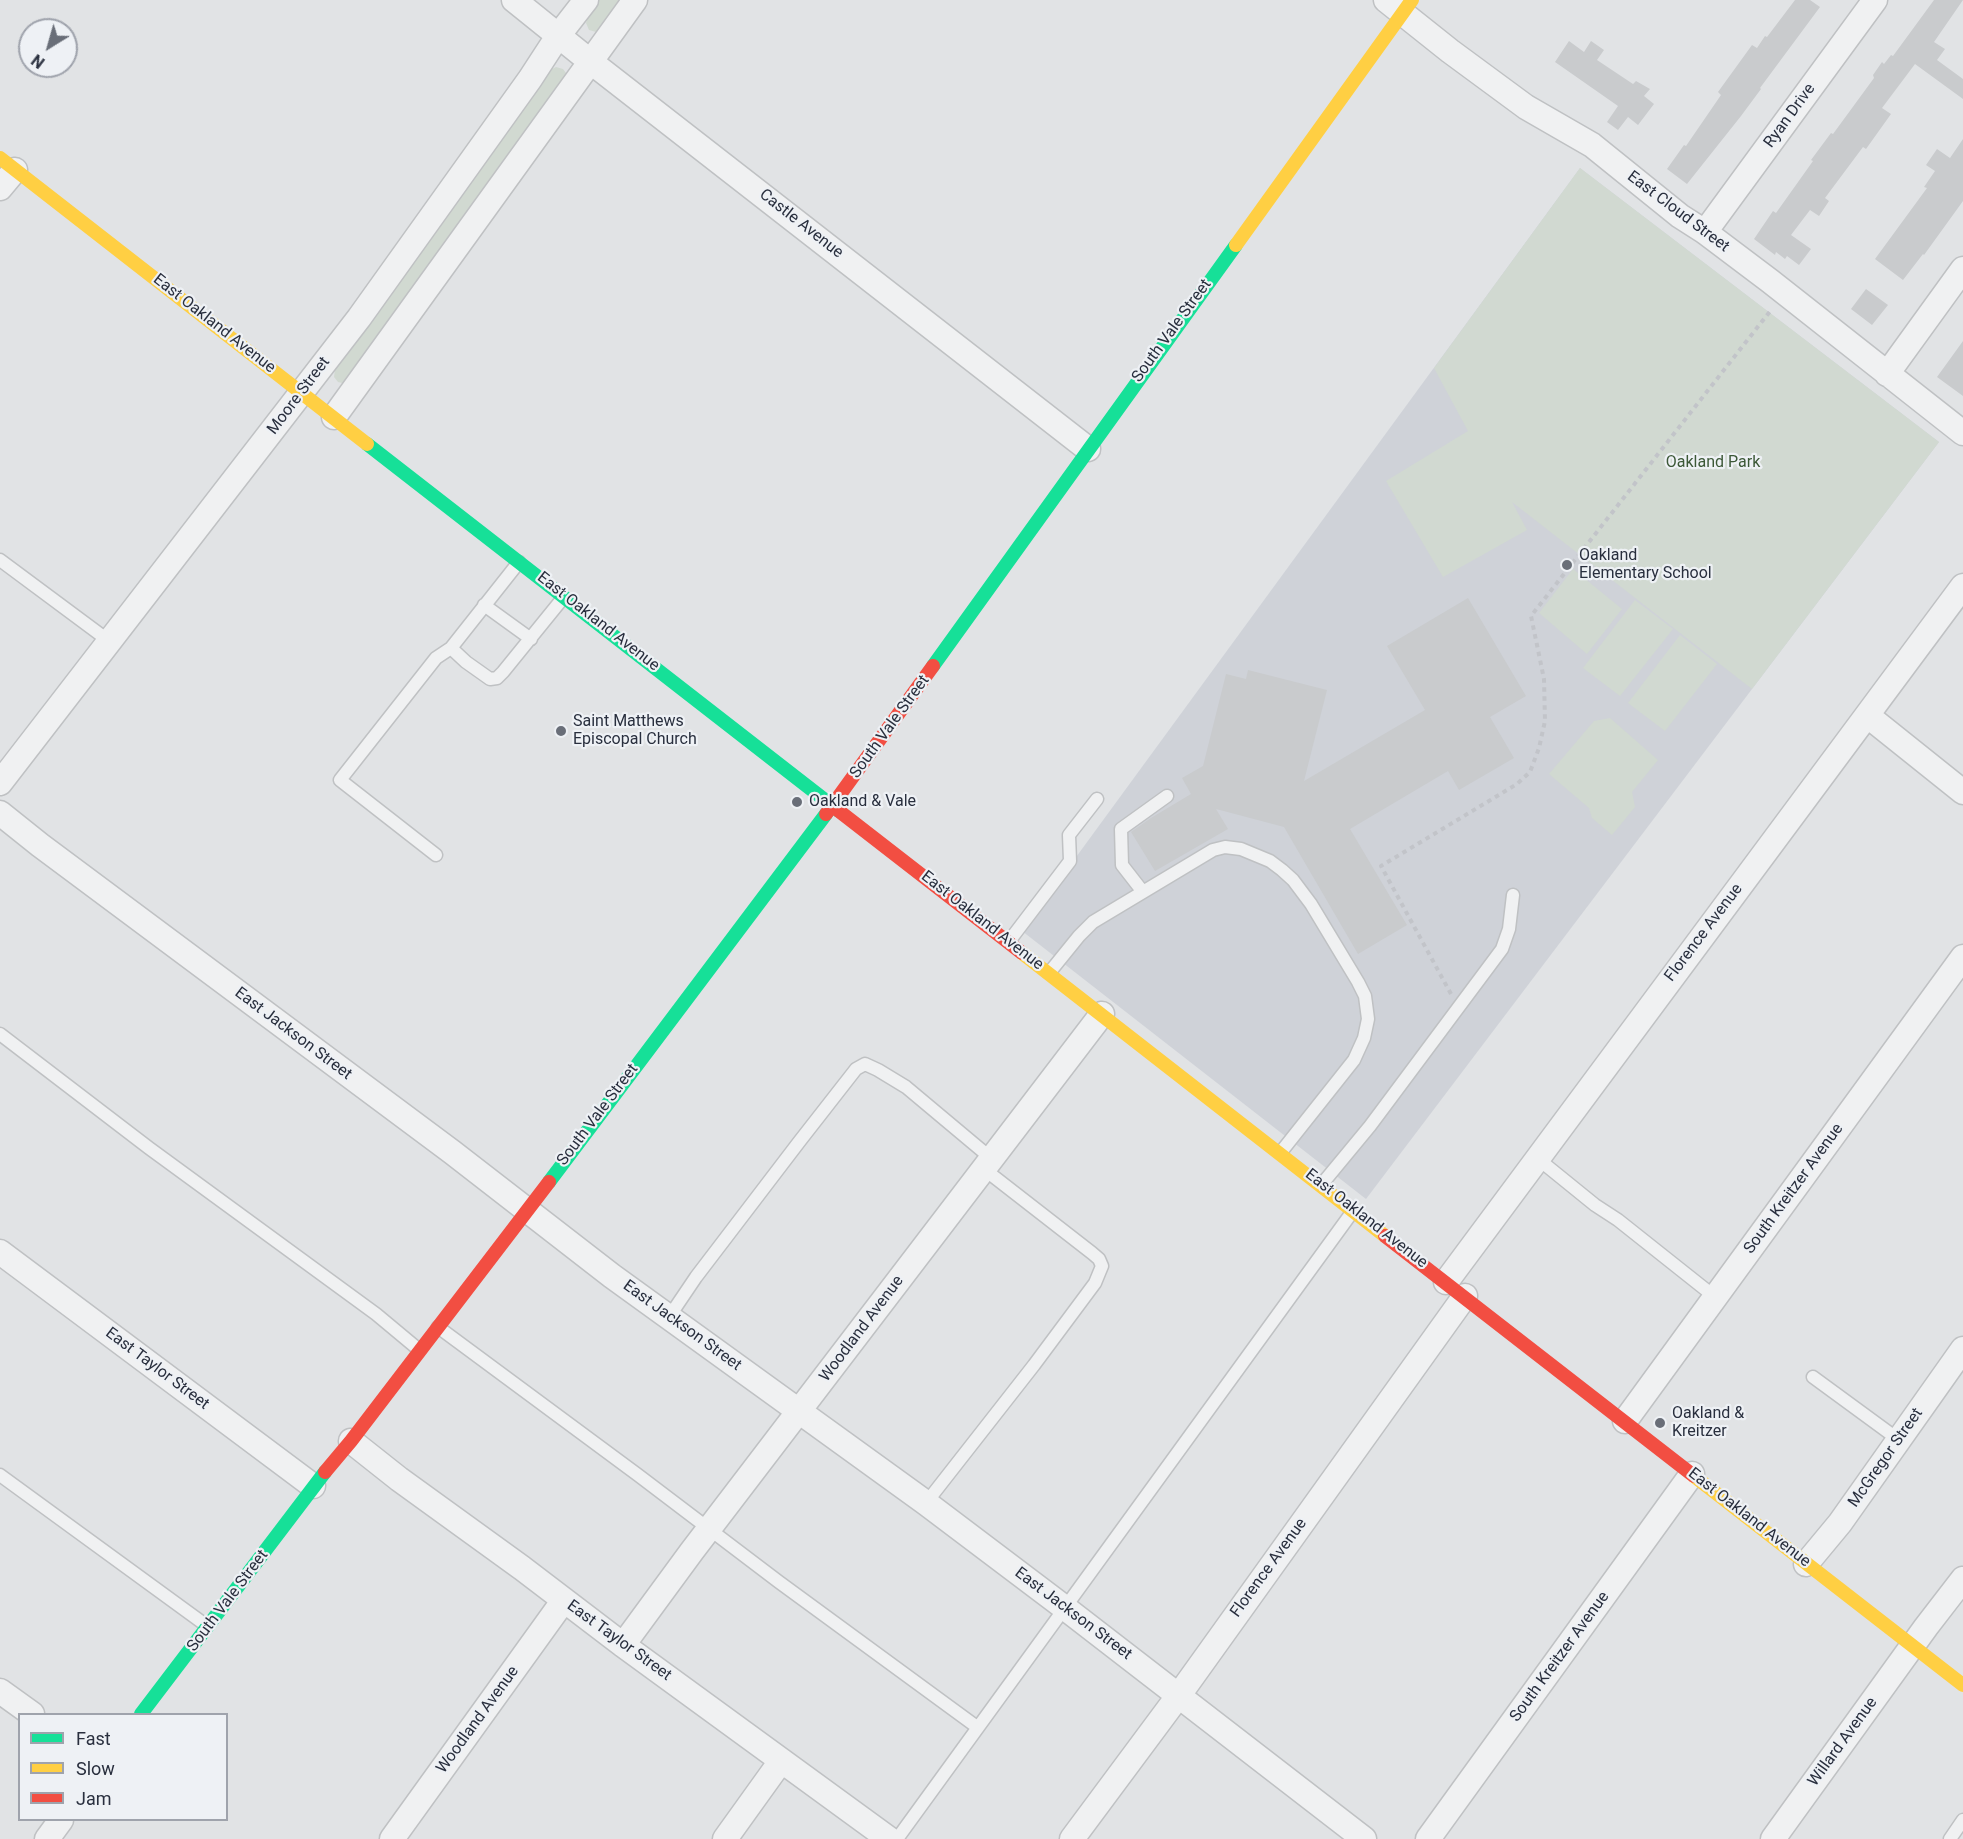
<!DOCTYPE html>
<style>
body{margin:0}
#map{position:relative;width:1963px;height:1839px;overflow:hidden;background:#e1e3e5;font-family:Roboto,sans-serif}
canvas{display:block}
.legend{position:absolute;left:18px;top:1713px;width:210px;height:108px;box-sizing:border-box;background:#eef1f5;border:2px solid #9fa3ac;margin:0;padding:8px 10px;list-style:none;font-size:18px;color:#292f3e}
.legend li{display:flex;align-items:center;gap:12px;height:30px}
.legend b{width:30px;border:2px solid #9fa3ac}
.north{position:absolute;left:18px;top:18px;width:60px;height:60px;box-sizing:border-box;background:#eef1f5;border:2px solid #9fa3ac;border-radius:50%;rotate:217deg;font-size:16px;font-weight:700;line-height:24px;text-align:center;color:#292f3e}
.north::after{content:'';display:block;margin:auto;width:21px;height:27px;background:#696e78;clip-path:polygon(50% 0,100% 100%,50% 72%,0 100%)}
</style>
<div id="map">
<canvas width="1963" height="1839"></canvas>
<ul class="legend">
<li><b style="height:8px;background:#16e098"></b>Fast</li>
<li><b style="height:8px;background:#ffcf43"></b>Slow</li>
<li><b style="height:8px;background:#f24e42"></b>Jam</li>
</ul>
<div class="north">N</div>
</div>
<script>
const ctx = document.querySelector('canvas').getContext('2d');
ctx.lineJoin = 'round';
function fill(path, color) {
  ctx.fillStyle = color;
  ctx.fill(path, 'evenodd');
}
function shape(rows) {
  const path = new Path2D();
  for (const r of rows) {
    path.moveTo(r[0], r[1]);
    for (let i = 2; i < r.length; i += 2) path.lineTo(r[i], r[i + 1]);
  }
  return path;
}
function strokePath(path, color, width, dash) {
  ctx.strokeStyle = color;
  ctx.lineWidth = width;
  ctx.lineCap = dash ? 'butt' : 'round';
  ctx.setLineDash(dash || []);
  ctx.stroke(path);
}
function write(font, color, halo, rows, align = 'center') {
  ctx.font = font + ' Roboto,sans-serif';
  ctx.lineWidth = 4.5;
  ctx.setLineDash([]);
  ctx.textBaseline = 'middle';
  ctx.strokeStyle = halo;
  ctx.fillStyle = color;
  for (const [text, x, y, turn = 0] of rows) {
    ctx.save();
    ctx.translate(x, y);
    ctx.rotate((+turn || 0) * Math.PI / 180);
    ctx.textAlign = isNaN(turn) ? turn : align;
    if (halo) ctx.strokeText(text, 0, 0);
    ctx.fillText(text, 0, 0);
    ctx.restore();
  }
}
fill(shape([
 [1580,168,1939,442,1366,1199,1022,931]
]), '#cfd2d8');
fill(shape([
 [599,0,626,0,600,31,596,32,589,30,586,23,589,15],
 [556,67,563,69,566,73,566,79,346,384,338,382,334,377,335,369,552,69],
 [1580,168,1939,442,1752,689,1512,502,1527,530,1443,577,1386,481,1468,431,1434,368],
 [1573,569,1622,609,1587,654,1539,613],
 [1635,600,1673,629,1620,696,1583,668],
 [1680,635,1717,664,1665,731,1628,703],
 [1610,718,1658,760,1632,792,1635,807,1612,835,1592,818,1589,808,1549,774,1594,721]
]), '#d1d9d1');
fill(shape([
 [1795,0,1810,0,1820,7,1760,88,1761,89,1741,116,1687,184,1667,169,1684,145,1686,146,1721,95,1718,92,1752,45,1757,48,1765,36,1767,37],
 [1934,0,1963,0,1934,42,1945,49,1937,60,1963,79,1963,99,1915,64,1882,108,1891,114,1866,149,1863,147,1825,198,1829,201,1819,216,1810,210,1791,235,1811,249,1799,265,1787,256,1785,259,1776,252,1775,255,1754,239,1773,211,1776,213,1813,161,1811,160,1831,133,1833,134,1874,78,1873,75,1882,62,1884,64,1891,55,1893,56],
 [1569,41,1584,52,1591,41,1604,50,1597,60,1633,84,1636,81,1650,89,1644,96,1654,104,1638,125,1628,117,1618,130,1607,122,1618,106,1555,62],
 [1963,139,1963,201,1924,255,1923,254,1903,280,1875,259,1927,188,1924,187,1935,171,1926,165,1937,149,1950,158],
 [1866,289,1888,305,1872,325,1851,309],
 [1963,341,1963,396,1937,377],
 [1468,598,1526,696,1490,717,1514,758,1459,790,1448,771,1350,829,1407,925,1358,954,1284,827,1216,809,1228,829,1155,871,1131,832,1151,818,1191,794,1182,778,1203,766,1226,674,1246,679,1248,670,1327,690,1304,781,1425,710,1387,646]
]), '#c9cbcd');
const lane = shape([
 [0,560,109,641],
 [519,562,451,648,466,662,490,679,497,678,503,672,563,598],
 [484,605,531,639],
 [436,855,340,780,436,658,451,648],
 [1143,892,1122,865,1121,829,1167,796],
 [1010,940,1070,861,1069,835,1097,799],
 [1049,973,1079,936,1093,922,1213,850,1225,847,1241,849,1270,861,1282,870,1293,880,1311,904,1358,982,1365,996,1368,1019,1364,1038,1354,1060,1281,1152],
 [0,1034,149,1148,376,1314,418,1349],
 [1537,1158,1595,1205,1618,1220,1715,1297],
 [1322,1184,1370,1126,1502,949,1509,929,1513,895],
 [669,1317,696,1277,799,1142,856,1069,865,1064,878,1070,906,1087,992,1159],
 [438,1327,638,1475,779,1582,977,1727],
 [1813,1377,1899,1440],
 [0,1475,207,1626],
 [926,1503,1034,1365,1095,1283,1102,1266,1099,1259,1092,1253,984,1169],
 [897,1839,1353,1211],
 [1950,1839,1963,1820]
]);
const street = shape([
 [514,0,591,62,1088,449],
 [1386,0,1450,51,1526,107,1592,145,1680,216,1705,232,1770,281,1963,433],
 [0,188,15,170],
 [1705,232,1875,0],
 [1887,374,1963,269],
 [334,417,635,0],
 [1868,716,1963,792],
 [0,783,359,318,530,79,558,36,586,0],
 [0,813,40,845,452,1152,612,1276,926,1503,1065,1608,1364,1839],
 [0,1252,313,1486],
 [1446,1282,1963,586],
 [1625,1421,1963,957],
 [351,1441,399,1479,522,1568,623,1645,889,1839],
 [1806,1564,1840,1523,1963,1349],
 [623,1645,692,1551,1102,1014],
 [0,1691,32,1714],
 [47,1839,61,1820],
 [392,1839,564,1600],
 [725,1839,781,1761],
 [1072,1839,1179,1695,1465,1296],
 [1428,1839,1692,1474],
 [1773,1839,1926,1627,1963,1579]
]);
strokePath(lane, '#bfc1c3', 15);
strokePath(street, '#bfc1c3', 27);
strokePath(shape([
 [1451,994,1381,866,1517,784,1530,772,1539,748,1545,721,1544,679,1531,616,1771,310]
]), '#c2c4c9', 4, [4.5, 4.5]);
strokePath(lane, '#f0f1f2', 12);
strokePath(street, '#f0f1f2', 24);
strokePath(shape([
 [367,444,839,811],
 [933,666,1236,245],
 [549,1182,826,814],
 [141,1714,325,1472]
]), '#16e098', 14);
strokePath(shape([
 [0,158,367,444],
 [1236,245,1412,0],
 [1022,953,1385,1236],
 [1694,1476,1963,1685]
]), '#ffcf43', 14);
strokePath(shape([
 [839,811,1022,953],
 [826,814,933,666],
 [1385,1236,1694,1476],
 [325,1472,351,1441,549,1182]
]), '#f24e42', 14);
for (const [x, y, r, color] of [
 [1567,565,6,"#696e78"],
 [561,731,6,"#696e78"],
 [797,802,6,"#696e78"],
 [1660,1423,6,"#696e78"]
]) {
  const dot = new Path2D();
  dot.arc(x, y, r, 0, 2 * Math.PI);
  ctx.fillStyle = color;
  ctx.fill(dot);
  strokePath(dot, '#eef1f5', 2);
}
write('16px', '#292f3e', '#eef1f5', [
 ["Ryan Drive",1790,116,-54],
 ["East Cloud Street",1678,212,37],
 ["Castle Avenue",801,224,38],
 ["East Oakland Avenue",214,324,38],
 ["South Vale Street",1172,331,-54],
 ["Moore Street",299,396,-53],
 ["East Oakland Avenue",598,622,38],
 ["South Vale Street",890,727,-54],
 ["East Oakland Avenue",982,921,38],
 ["Florence Avenue",1704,933,-53],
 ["East Jackson Street",293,1034,37],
 ["South Vale Street",598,1115,-53],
 ["South Kreitzer Avenue",1794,1189,-54],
 ["East Oakland Avenue",1366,1219,38],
 ["East Jackson Street",682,1326,36],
 ["Woodland Avenue",862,1329,-53],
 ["East Taylor Street",157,1369,37],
 ["McGregor Street",1886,1458,-55],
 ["East Oakland Avenue",1749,1518,38],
 ["Florence Avenue",1269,1568,-54],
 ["South Vale Street",228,1601,-53],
 ["East Jackson Street",1073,1614,37],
 ["East Taylor Street",619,1641,36],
 ["South Kreitzer Avenue",1560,1657,-54],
 ["Woodland Avenue",478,1720,-54],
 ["Willard Avenue",1843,1742,-54]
]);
write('16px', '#3c5837', '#eef1f5', [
 ["Oakland Park",1713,463]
]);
write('16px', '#292f3e', '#eef1f5', [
 ["Oakland",1579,556],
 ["Elementary School",1579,574],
 ["Saint Matthews",573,722],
 ["Episcopal Church",573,740],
 ["Oakland & Vale",809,802],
 ["Oakland &",1672,1414],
 ["Kreitzer",1672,1432]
], 'left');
</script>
